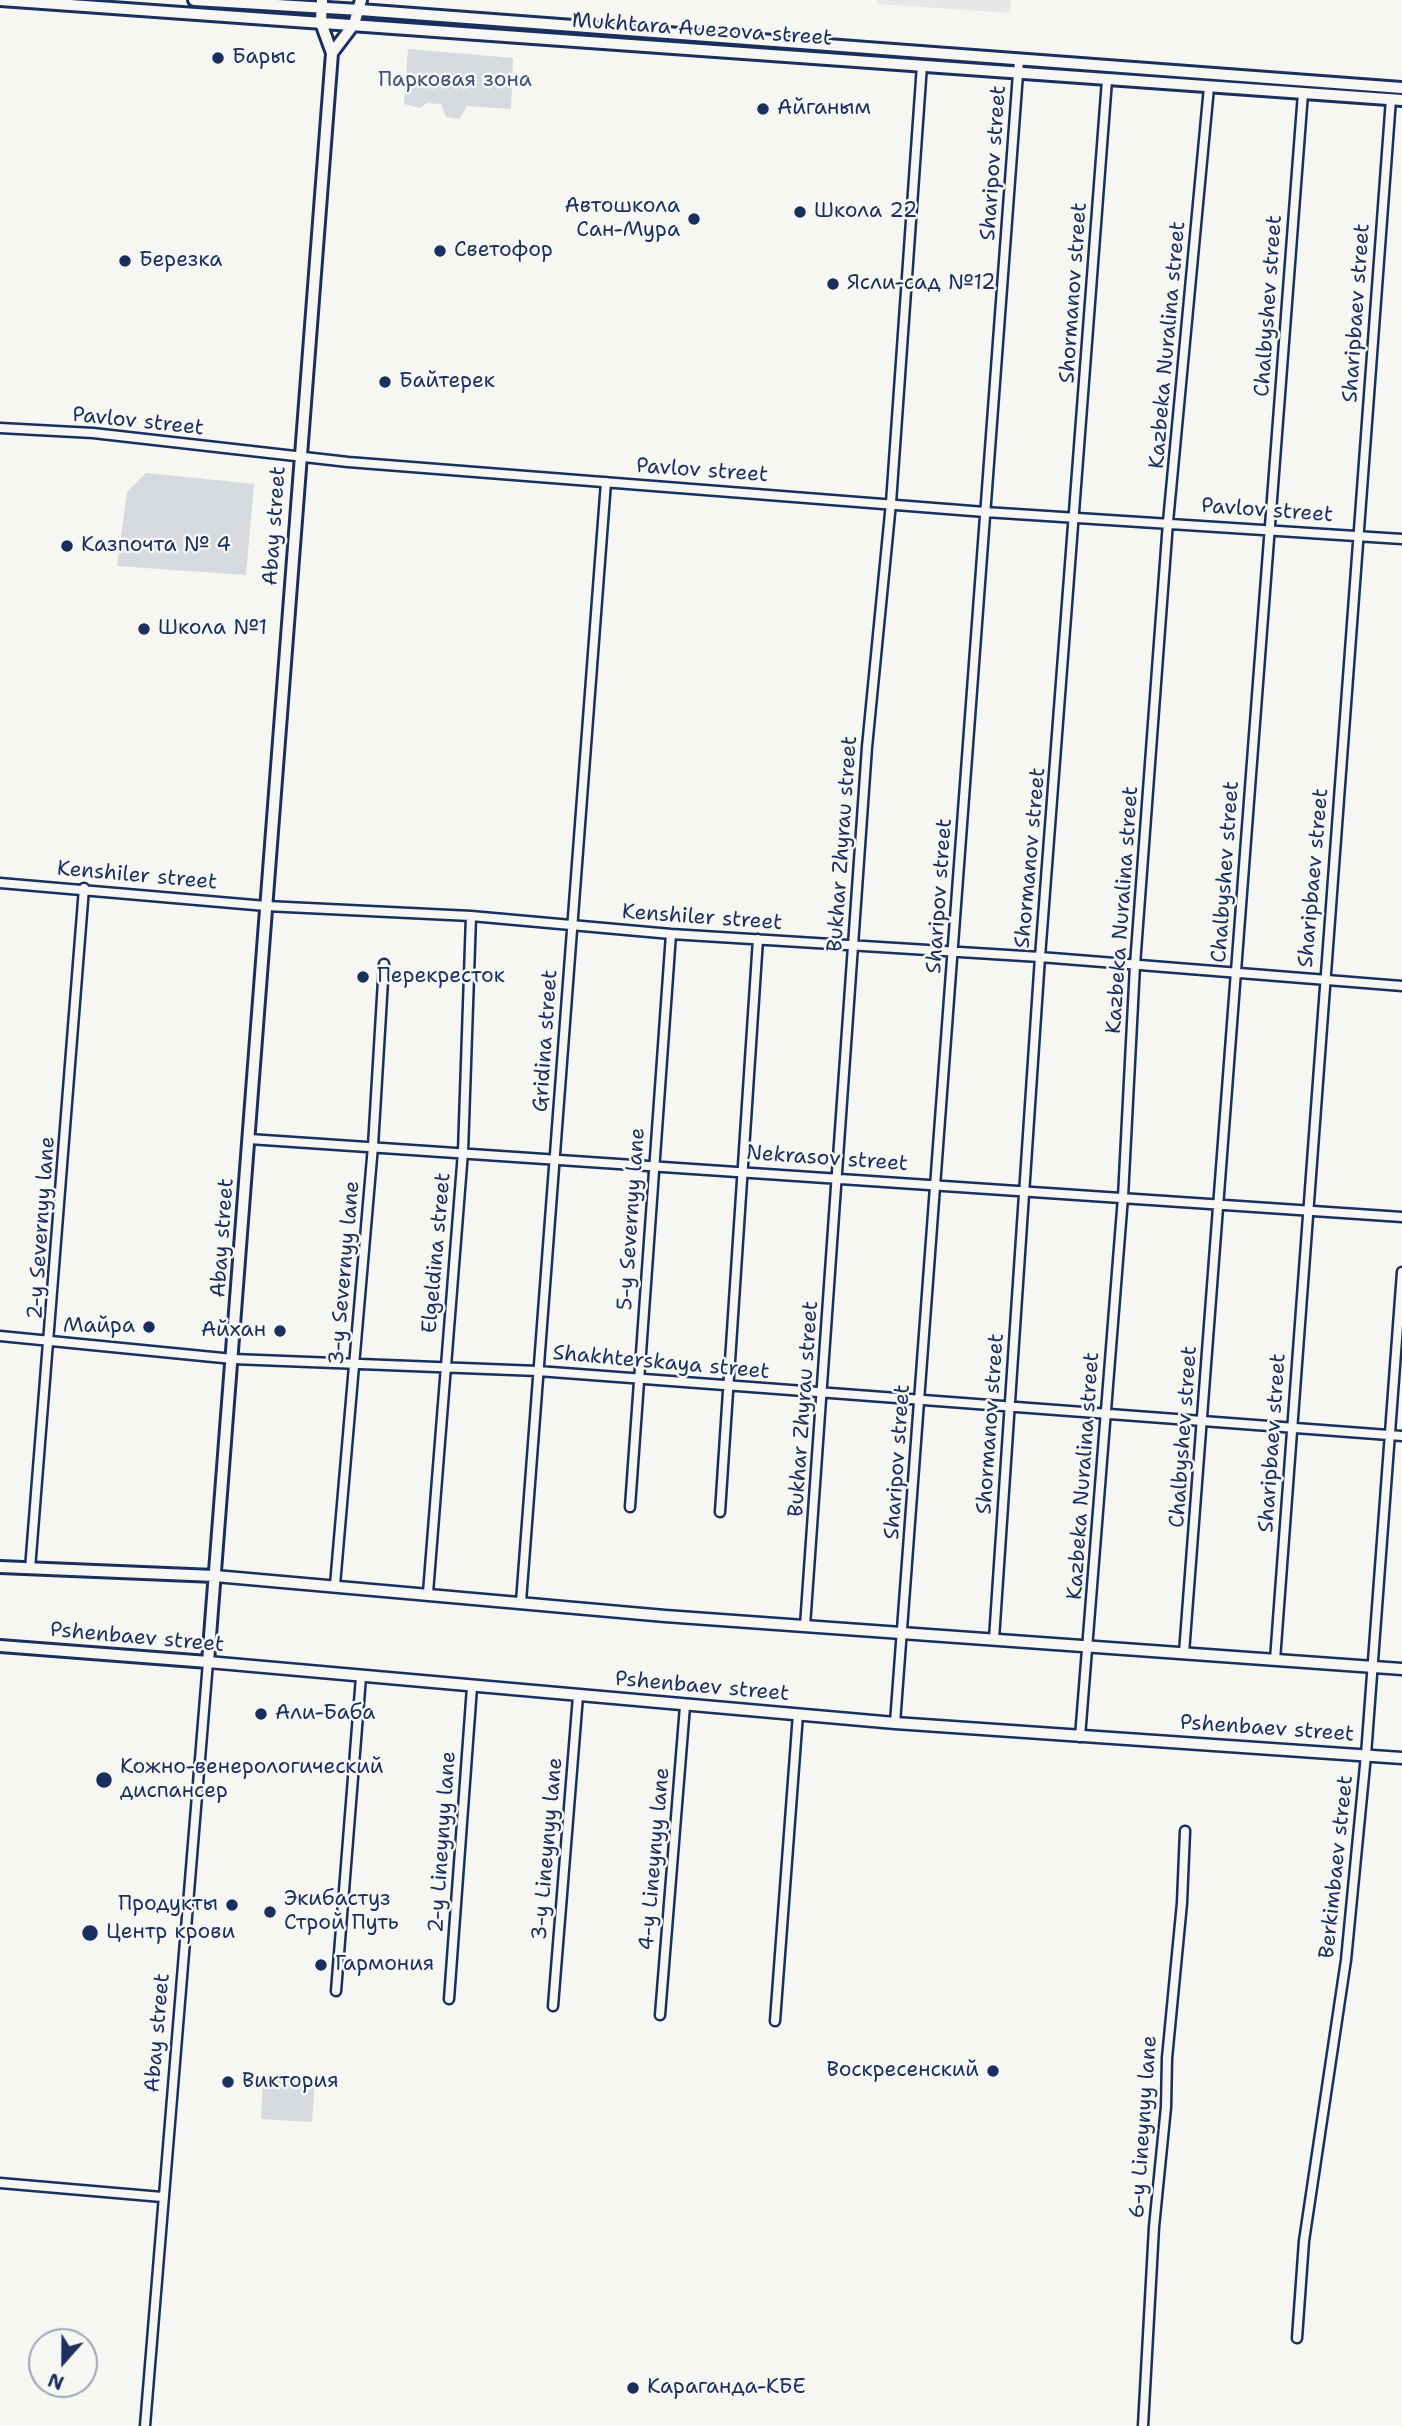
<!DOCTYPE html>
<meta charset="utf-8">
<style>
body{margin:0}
#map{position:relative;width:1402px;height:2426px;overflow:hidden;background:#f6f6f2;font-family:"Shantell Sans",sans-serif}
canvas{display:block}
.north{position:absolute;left:28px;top:2328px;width:70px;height:70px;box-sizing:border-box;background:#f6f6f2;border:2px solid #9ea6b7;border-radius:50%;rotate:201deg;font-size:19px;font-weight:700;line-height:28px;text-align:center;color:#1b2f5e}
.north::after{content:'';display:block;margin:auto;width:24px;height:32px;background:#1b2f5e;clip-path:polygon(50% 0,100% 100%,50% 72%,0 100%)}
</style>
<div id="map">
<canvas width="1402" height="2426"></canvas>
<div class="north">N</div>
</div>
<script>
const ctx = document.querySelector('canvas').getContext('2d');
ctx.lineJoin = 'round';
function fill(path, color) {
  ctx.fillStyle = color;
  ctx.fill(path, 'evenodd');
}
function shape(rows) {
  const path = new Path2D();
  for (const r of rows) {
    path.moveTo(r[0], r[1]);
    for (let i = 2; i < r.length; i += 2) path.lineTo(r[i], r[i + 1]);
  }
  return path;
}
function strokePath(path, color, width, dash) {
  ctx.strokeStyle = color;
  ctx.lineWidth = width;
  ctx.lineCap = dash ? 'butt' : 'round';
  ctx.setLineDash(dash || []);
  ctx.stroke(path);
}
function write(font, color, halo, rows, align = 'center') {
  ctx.font = font + ' "Shantell Sans",sans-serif';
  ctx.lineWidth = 5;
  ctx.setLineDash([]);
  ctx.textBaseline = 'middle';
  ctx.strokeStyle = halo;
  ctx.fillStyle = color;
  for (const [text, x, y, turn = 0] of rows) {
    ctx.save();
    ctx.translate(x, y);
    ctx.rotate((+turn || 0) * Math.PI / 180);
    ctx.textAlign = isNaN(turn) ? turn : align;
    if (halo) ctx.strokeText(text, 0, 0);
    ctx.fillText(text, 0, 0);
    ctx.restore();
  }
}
fill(shape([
 [877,0,1011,0,1010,13,877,4]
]), '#e6e7e7');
fill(shape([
 [408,49,513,58,511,109,467,106,459,119,446,117,441,104,427,103,420,108,404,104],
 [146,473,254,484,246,575,117,566,127,492],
 [263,2076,315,2079,312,2122,261,2119]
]), '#d6d9dd');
const minor = shape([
 [0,428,93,433,348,462,985,512,1402,539],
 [0,883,266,906,471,916,671,934,1040,957,1402,986],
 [249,1139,1402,1217],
 [0,1336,233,1359,538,1371,1402,1436],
 [630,1507,671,934],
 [720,1512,758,939],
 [30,1569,84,888],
 [335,1585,373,1146,384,964],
 [428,1593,463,1152,471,916],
 [521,1602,606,482],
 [805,1626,867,747,891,503,922,65],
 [994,1639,1040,957,1107,80],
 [1184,1653,1303,93],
 [1275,1660,1391,99],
 [895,1723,1019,60],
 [1080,1737,1123,1197,1135,965,1168,522,1209,87],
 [336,1991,361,1677],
 [449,1999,472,1687],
 [553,2006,578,1696],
 [660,2015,685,1706],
 [775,2021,798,1714],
 [0,2183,162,2197],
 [1297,2338,1304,2241,1346,1960,1366,1755,1402,1272],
 [145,2426,208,1662],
 [1143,2426,1154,2227,1166,2107,1167,2058,1182,1903,1185,1831]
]);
const tertiary = shape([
 [215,1576,665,1616,1402,1669],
 [208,1662,895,1723,1402,1758]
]);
const secondary = shape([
 [0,0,1402,100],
 [194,0,360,10,1402,88],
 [322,0,321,23,332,53],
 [0,1567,215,1576],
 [0,1646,208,1662,332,53,354,24,361,0]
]);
strokePath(minor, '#1b2f5e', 13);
strokePath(tertiary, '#1b2f5e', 15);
strokePath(secondary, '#1b2f5e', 16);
strokePath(minor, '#f6f6f2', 8);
strokePath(tertiary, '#f6f6f2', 10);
strokePath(secondary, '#f6f6f2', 10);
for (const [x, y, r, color] of [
 [218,58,7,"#1b2f5e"],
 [763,109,7,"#1b2f5e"],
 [800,212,7,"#1b2f5e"],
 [694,219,7,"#1b2f5e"],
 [440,251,7,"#1b2f5e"],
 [125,261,7,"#1b2f5e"],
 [833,284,7,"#1b2f5e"],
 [385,382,7,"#1b2f5e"],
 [67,546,7,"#1b2f5e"],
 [144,629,7,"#1b2f5e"],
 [363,977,7,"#1b2f5e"],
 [149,1327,7,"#1b2f5e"],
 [280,1331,7,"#1b2f5e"],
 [261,1714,7,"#1b2f5e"],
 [104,1780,9,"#1b2f5e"],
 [232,1905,7,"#1b2f5e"],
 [270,1912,7,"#1b2f5e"],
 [90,1933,9,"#1b2f5e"],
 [321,1965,7,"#1b2f5e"],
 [993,2071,7,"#1b2f5e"],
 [228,2082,7,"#1b2f5e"],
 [633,2388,7,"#1b2f5e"]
]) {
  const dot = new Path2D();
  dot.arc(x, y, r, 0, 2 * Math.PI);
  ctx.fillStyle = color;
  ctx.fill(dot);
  strokePath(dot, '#f6f6f2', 2.5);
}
write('21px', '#1b2f5e', '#f6f6f2', [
 ["Mukhtara Auezova street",702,30,4],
 ["Sharipov street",994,163,-86],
 ["Shormanov street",1074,293,-86],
 ["Chalbyshev street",1269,306,-86],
 ["Sharipbaev street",1357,313,-86],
 ["Kazbeka Nuralina street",1168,345,-85],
 ["Pavlov street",138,422,6],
 ["Pavlov street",702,471,4],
 ["Pavlov street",1267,511,4],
 ["Abay street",275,526,-86],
 ["Bukhar Zhyrau street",843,844,-86],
 ["Shormanov street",1031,858,-85],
 ["Chalbyshev street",1226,872,-86],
 ["Kenshiler street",137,876,5],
 ["Sharipbaev street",1314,878,-85],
 ["Sharipov street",940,896,-86],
 ["Kazbeka Nuralina street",1123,910,-86],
 ["Kenshiler street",702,918,4],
 ["Gridina street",546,1041,-86],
 ["Nekrasov street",827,1159,4],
 ["5-y Severnyy lane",632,1219,-86],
 ["2-y Severnyy lane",42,1228,-86],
 ["Abay street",223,1238,-86],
 ["Elgeldina street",437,1253,-85],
 ["3-y Severnyy lane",345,1273,-85],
 ["Shakhterskaya street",661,1363,5],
 ["Bukhar Zhyrau street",804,1409,-86],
 ["Shormanov street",991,1424,-86],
 ["Chalbyshev street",1184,1437,-86],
 ["Sharipbaev street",1273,1443,-86],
 ["Sharipov street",898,1462,-86],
 ["Kazbeka Nuralina street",1084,1476,-86],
 ["Pshenbaev street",137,1638,5],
 ["Pshenbaev street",702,1687,5],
 ["Pshenbaev street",1267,1729,4],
 ["2-y Lineynyy lane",443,1842,-86],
 ["3-y Lineynyy lane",548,1849,-85],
 ["4-y Lineynyy lane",655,1859,-85],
 ["Berkimbaev street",1337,1867,-84],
 ["Abay street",158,2033,-85],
 ["6-y Lineynyy lane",1144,2127,-86]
]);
write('21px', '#1b2f5e', '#f6f6f2', [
 ["Барыс",232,58],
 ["Айганым",777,109],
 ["Автошкола",680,207,"right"],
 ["Сан-Мура",680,231,"right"],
 ["Школа 22",814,212],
 ["Светофор",454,251],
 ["Березка",139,261],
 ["Ясли-сад №12",847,284],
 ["Байтерек",399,382],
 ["Казпочта № 4",81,546],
 ["Школа №1",158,629],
 ["Перекресток",377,977],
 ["Майра",135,1327,"right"],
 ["Айхан",266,1331,"right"],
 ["Али-Баба",275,1714],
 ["Кожно-венерологический",120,1768],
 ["диспансер",120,1792],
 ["Экибастуз",284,1900],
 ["Строй Путь",284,1924],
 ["Продукты",218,1905,"right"],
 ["Центр крови",106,1933],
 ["Гармония",335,1965],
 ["Воскресенский",979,2071,"right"],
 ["Виктория",242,2082],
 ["Караганда-КБЕ",647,2388]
], 'left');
write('21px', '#405177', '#f6f6f2', [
 ["Парковая зона",455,81]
]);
</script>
